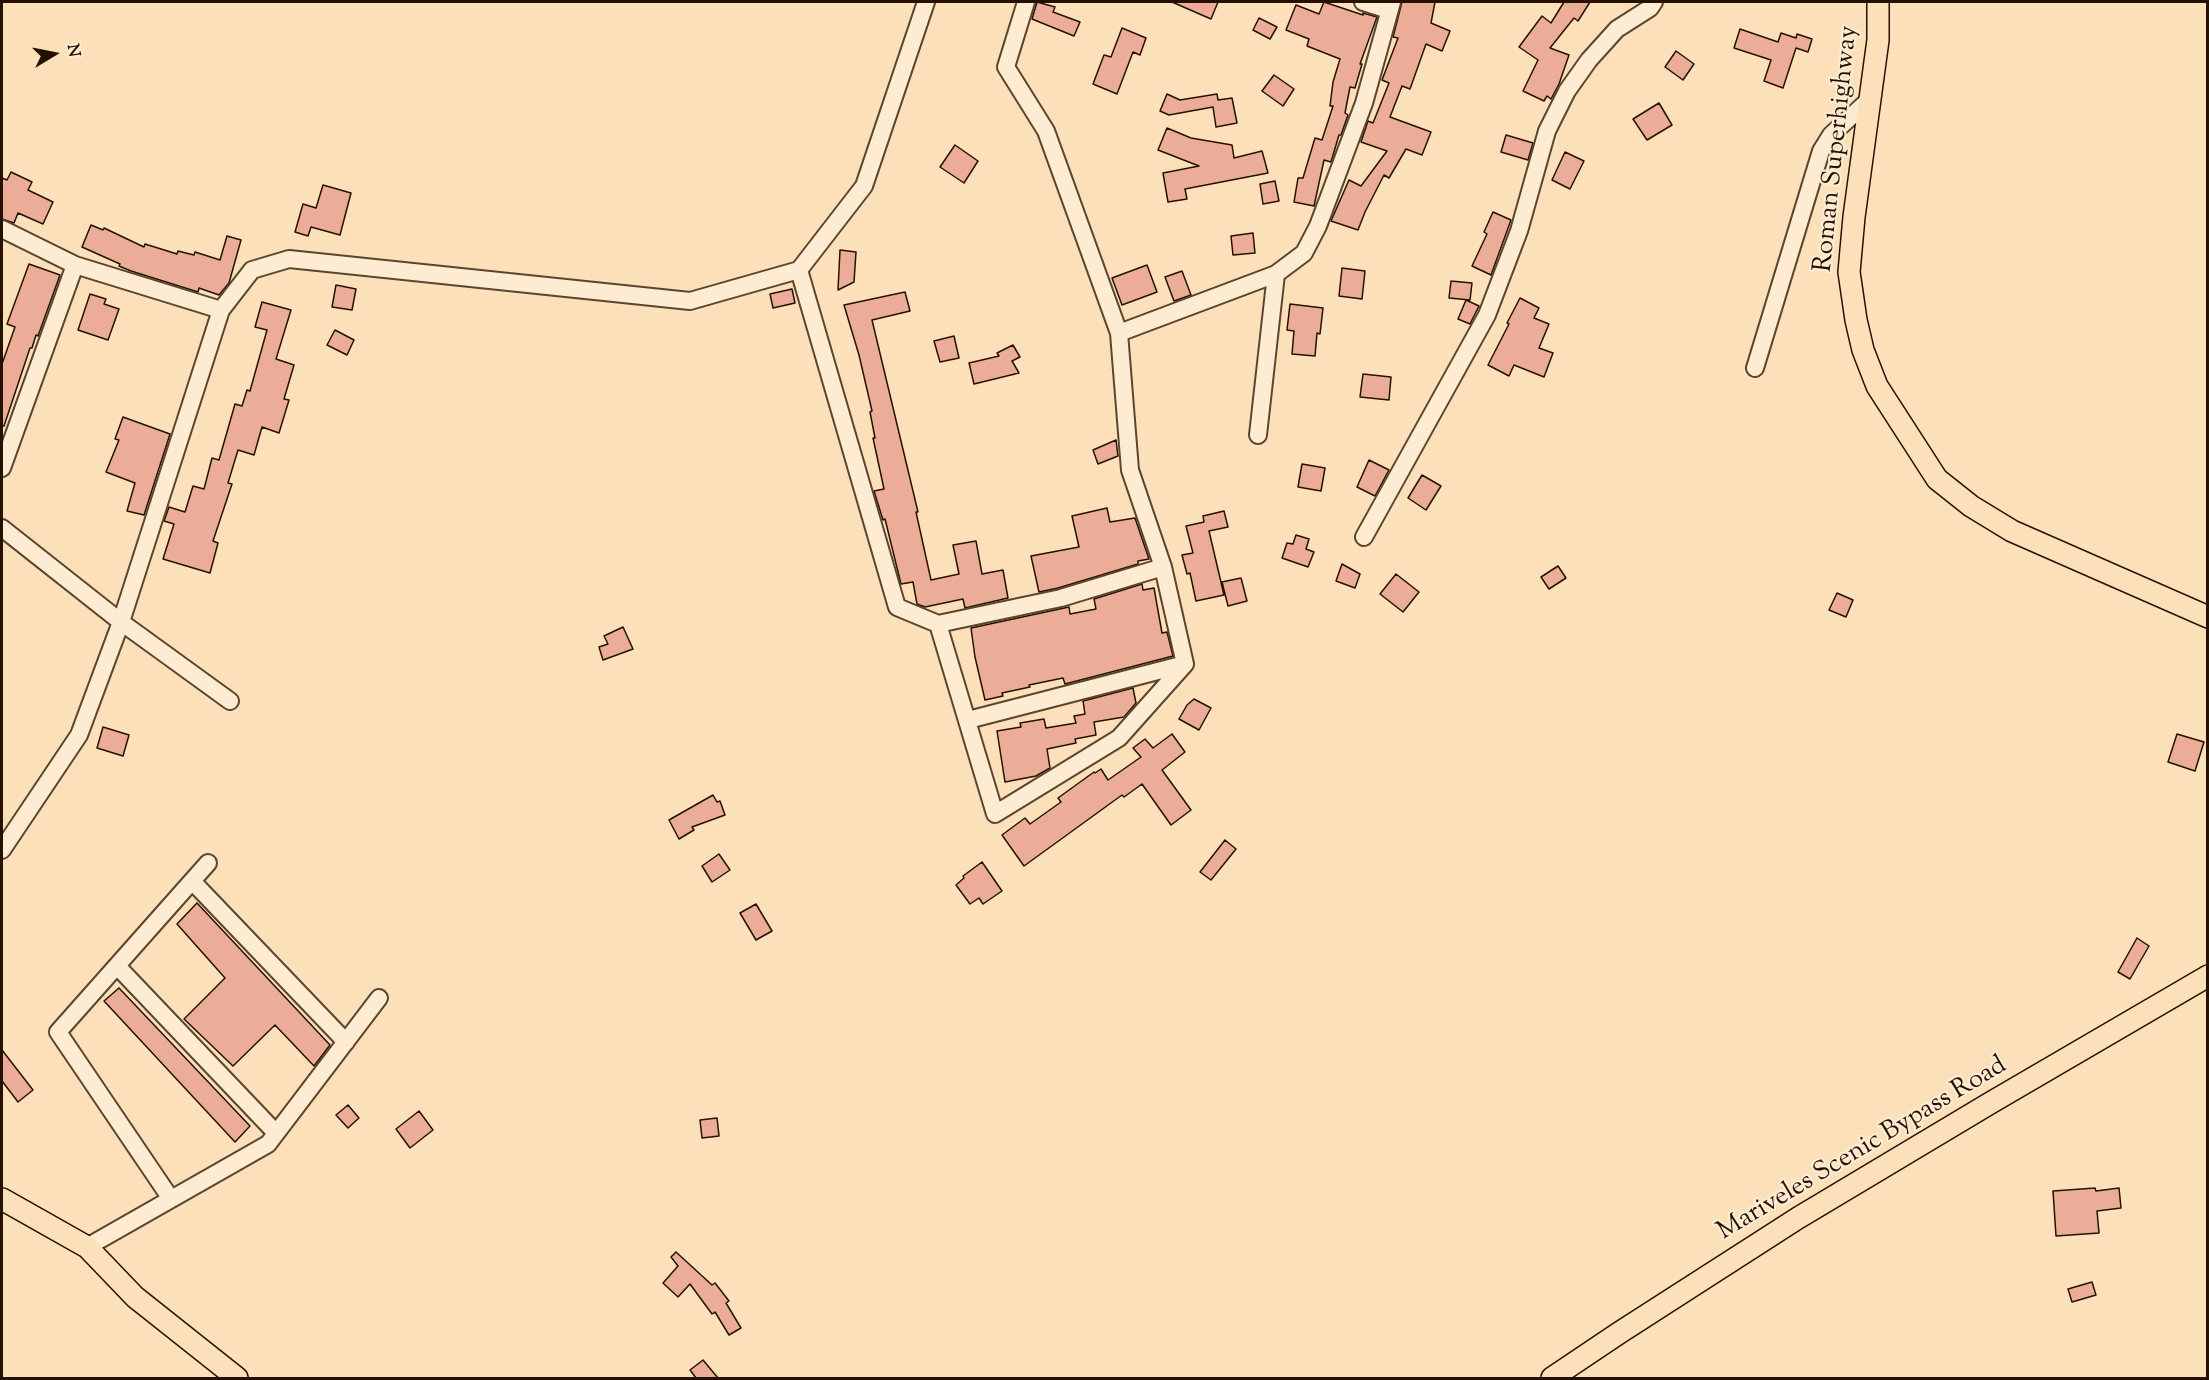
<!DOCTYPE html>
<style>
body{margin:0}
#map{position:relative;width:2209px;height:1380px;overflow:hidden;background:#fce0b9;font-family:"Sorts Mill Goudy",serif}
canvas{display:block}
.frame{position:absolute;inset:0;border:3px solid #251100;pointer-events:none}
.north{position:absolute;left:24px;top:24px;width:60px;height:60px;-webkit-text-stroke:4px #fdebd2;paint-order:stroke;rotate:80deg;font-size:16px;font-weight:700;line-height:24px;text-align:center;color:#251100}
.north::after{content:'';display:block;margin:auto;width:21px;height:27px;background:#251100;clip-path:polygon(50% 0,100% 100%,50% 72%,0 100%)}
</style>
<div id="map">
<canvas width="2209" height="1380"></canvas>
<div class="frame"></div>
<div class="north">N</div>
</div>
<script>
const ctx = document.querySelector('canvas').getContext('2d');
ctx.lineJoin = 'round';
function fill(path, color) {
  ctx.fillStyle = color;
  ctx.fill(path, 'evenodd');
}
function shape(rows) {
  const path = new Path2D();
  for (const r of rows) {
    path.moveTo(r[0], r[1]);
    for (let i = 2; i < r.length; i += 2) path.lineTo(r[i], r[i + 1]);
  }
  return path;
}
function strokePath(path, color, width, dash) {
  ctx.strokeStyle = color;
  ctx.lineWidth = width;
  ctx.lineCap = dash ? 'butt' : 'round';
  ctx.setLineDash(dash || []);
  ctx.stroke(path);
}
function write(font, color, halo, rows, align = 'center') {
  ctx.font = font + ' "Sorts Mill Goudy",serif';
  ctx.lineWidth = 4.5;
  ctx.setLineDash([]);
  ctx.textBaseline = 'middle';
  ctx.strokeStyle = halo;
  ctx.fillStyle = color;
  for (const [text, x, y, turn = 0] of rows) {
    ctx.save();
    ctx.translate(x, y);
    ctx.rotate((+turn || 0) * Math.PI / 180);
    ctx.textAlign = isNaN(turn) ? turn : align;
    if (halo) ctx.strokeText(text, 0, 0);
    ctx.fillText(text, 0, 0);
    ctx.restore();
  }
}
const building = shape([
 [1037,2,1055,7,1053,12,1080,22,1074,36,1032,19,1037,2],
 [1172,2,1218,2,1211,19,1172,2],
 [1324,2,1363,15,1363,13,1377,17,1360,64,1362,64,1355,88,1350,87,1345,113,1348,115,1341,135,1339,135,1331,162,1324,160,1314,206,1294,202,1298,178,1303,178,1315,138,1322,140,1333,106,1330,106,1333,82,1340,59,1307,46,1309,39,1286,30,1296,5,1319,14,1324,2],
 [1402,2,1435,2,1431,23,1450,31,1442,51,1426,44,1410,89,1402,86,1390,117,1431,132,1422,155,1406,149,1389,178,1384,175,1365,212,1358,230,1331,221,1349,180,1361,186,1387,151,1361,142,1368,121,1373,123,1389,83,1382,80,1398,38,1393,37,1402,2],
 [1564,2,1590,2,1578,21,1574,18,1550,48,1569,55,1559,84,1551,99,1547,96,1544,101,1523,91,1538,60,1519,47,1542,16,1551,23,1564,2],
 [1259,18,1277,27,1270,39,1253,30,1259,18],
 [1122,28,1146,38,1140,55,1133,52,1117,94,1093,84,1104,55,1111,57,1122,28],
 [1740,29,1778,42,1781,33,1796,38,1797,34,1812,39,1808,52,1796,48,1783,88,1764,81,1771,60,1734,48,1740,29],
 [1676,51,1694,64,1683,80,1665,67,1676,51],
 [1274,75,1294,89,1283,106,1262,91,1274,75],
 [1167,94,1180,100,1217,94,1218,100,1232,98,1237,123,1216,127,1213,107,1169,115,1160,111,1167,94],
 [1659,103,1672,125,1647,140,1633,119,1659,103],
 [1167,128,1191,138,1232,145,1234,158,1262,151,1268,173,1185,189,1187,199,1168,202,1163,173,1199,166,1158,150,1167,128],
 [1506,135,1533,143,1528,160,1501,152,1506,135],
 [955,145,978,161,964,183,940,167,955,145],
 [1565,152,1584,161,1570,189,1552,180,1565,152],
 [11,172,32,182,28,190,53,202,43,224,18,213,14,223,2,219,2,178,7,180,11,172],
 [1275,181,1279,201,1263,204,1260,184,1275,181],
 [323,185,351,193,340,235,311,227,308,236,295,232,303,204,316,208,323,185],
 [1493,212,1511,220,1491,275,1472,266,1487,234,1484,232,1493,212],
 [91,225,103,230,104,228,144,247,145,244,177,254,178,251,194,255,195,252,220,260,227,236,241,240,229,283,219,295,199,288,198,292,131,271,119,266,120,264,82,247,91,225],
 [1253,233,1255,253,1233,255,1231,236,1253,233],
 [840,250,856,252,854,282,838,290,840,250],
 [29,264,60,275,38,336,36,335,32,348,30,348,4,426,2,426,2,364,15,327,7,324,29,264],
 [1147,265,1157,292,1122,305,1112,278,1147,265],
 [1342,268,1365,271,1362,299,1339,296,1342,268],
 [1182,271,1191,295,1174,301,1165,277,1182,271],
 [1451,281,1472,283,1470,300,1449,298,1451,281],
 [336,285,356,289,352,310,332,307,336,285],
 [792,289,795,303,773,308,770,294,792,289],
 [905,292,910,311,872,320,918,512,916,512,931,580,959,574,953,545,976,541,982,574,1003,570,1008,598,965,608,963,599,925,607,917,604,913,582,901,584,885,519,883,520,874,491,884,489,873,438,875,438,870,412,872,411,859,355,844,305,905,292],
 [90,294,106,299,104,304,119,309,108,340,78,330,90,294],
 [1520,298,1539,308,1534,318,1549,324,1539,348,1553,353,1544,377,1514,365,1509,376,1488,365,1509,324,1507,323,1520,298],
 [1466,300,1479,306,1470,324,1458,319,1466,300],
 [262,302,291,310,276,359,294,365,284,399,289,400,279,433,262,427,254,455,238,450,228,483,232,484,213,541,218,543,210,573,163,559,174,524,164,521,169,507,185,512,193,486,204,489,212,458,219,460,235,404,242,406,247,390,250,391,267,330,255,327,262,302],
 [1290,304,1323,308,1320,334,1317,333,1315,356,1292,354,1294,331,1287,330,1290,304],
 [335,330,354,340,347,355,327,345,335,330],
 [954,336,959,358,940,362,934,341,954,336],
 [1013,345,1020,357,1012,361,1019,373,974,384,969,363,999,356,997,353,1013,345],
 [1363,374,1391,377,1389,400,1360,397,1363,374],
 [123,417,170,434,144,515,127,511,135,483,106,472,119,440,115,439,123,417],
 [1116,440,1118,456,1098,464,1093,450,1116,440],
 [1369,460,1389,470,1375,496,1357,487,1369,460],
 [1302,464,1325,468,1321,491,1298,487,1302,464],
 [1422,475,1441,486,1426,510,1408,498,1422,475],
 [1107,508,1110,522,1135,518,1149,559,1138,561,1138,564,1058,588,1039,592,1031,556,1079,547,1072,516,1107,508],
 [1224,511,1228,527,1209,531,1224,595,1196,601,1190,573,1187,574,1182,555,1193,553,1186,526,1204,522,1203,516,1224,511],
 [1296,535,1309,539,1306,549,1314,552,1308,567,1282,558,1287,543,1293,544,1296,535],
 [1342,564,1360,574,1355,588,1336,581,1342,564],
 [1558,566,1566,578,1549,589,1541,577,1558,566],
 [1396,574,1419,592,1403,612,1380,594,1396,574],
 [1241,578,1247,601,1228,606,1222,582,1241,578],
 [1142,584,1143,590,1154,588,1162,633,1167,632,1173,656,1065,684,1063,678,1029,685,1030,687,1002,693,1003,696,985,700,975,657,971,628,1069,607,1070,614,1096,609,1094,599,1142,584],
 [1837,593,1853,600,1846,617,1829,610,1837,593],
 [623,627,633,649,603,660,599,647,608,644,604,636,623,627],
 [1133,688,1136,703,1124,717,1094,722,1096,735,1075,739,1076,743,1047,749,1050,768,1036,776,1005,782,997,731,1021,727,1020,723,1044,719,1046,728,1076,723,1074,716,1085,714,1083,701,1133,688],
 [1194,699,1211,708,1199,730,1179,719,1187,705,1194,699],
 [103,727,129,735,123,756,97,748,103,727],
 [1172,734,1185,752,1162,770,1191,810,1171,825,1142,784,1124,797,1122,795,1024,866,1002,835,1025,818,1030,824,1061,802,1058,798,1094,772,1095,773,1101,769,1108,780,1141,757,1133,748,1145,739,1153,748,1172,734],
 [2177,734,2204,742,2195,771,2168,762,2177,734],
 [713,795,717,802,720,801,725,815,692,827,694,830,679,839,669,820,713,795],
 [1225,840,1236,849,1211,880,1200,872,1225,840],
 [719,854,730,870,712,882,702,866,719,854],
 [982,862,1002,891,983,904,979,898,970,904,956,885,964,878,963,876,982,862],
 [197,903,330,1045,314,1066,275,1025,233,1066,184,1019,225,978,177,924,197,903],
 [756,904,772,931,756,940,740,913,756,904],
 [2137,938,2149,946,2130,979,2118,972,2137,938],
 [119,988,250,1126,235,1142,104,1001,119,988],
 [2,1050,33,1090,18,1102,2,1081,2,1050],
 [348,1105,359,1118,348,1128,336,1115,348,1105],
 [419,1111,433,1130,410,1148,396,1129,419,1111],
 [717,1118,719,1136,702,1138,700,1120,717,1118],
 [2095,1188,2096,1191,2119,1188,2121,1208,2097,1211,2099,1233,2056,1236,2053,1191,2095,1188],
 [676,1252,712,1285,715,1283,729,1301,726,1303,741,1328,729,1335,715,1312,712,1314,690,1284,678,1297,663,1283,678,1266,671,1257,676,1252],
 [2092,1282,2096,1295,2072,1302,2068,1289,2092,1282],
 [703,1360,718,1378,696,1378,690,1370,703,1360]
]);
fill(building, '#ebad98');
strokePath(building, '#251100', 1.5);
const minor = shape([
 [1363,2,1388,10],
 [2,229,75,265,221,310],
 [799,270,897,607,938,624,1061,598,1163,567],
 [1119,333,1276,274],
 [1755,368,1821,151,1831,135,1869,100],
 [1258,435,1276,274,1304,253,1318,226,1364,103,1392,2],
 [2,468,75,265],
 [2,528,121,622,230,701],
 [1364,537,1487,315,1519,231,1547,131,1567,91,1589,60,1617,29,1650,8,1654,2],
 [938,624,995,814,1119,738,1185,664,1163,567,1130,470,1119,333,1046,131,1006,67,1026,2],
 [968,720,1185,664],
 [2,850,79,735,121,622,221,310,252,270,289,259,690,301,799,270,864,186,926,2],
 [208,863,192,881,346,1042],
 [117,966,276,1133],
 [171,1199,58,1032,192,881],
 [87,1247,268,1144,379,998]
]);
const major = shape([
 [1878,2,1878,40,1854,217,1849,272,1856,320,1863,350,1877,386,1937,479,1971,506,2012,531,2208,617],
 [2,1199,87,1247,135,1297,237,1378],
 [1552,1378,1619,1333,1798,1218,1992,1102,2208,976]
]);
strokePath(minor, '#5b452e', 20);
strokePath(major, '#251100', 24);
strokePath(minor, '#fdebd2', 16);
strokePath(major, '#fce0b9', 21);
write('26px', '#251100', '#fdebd2', [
 ["Roman Superhighway",1838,149,-84],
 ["Mariveles Scenic Bypass Road",1863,1150,-31]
]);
</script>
